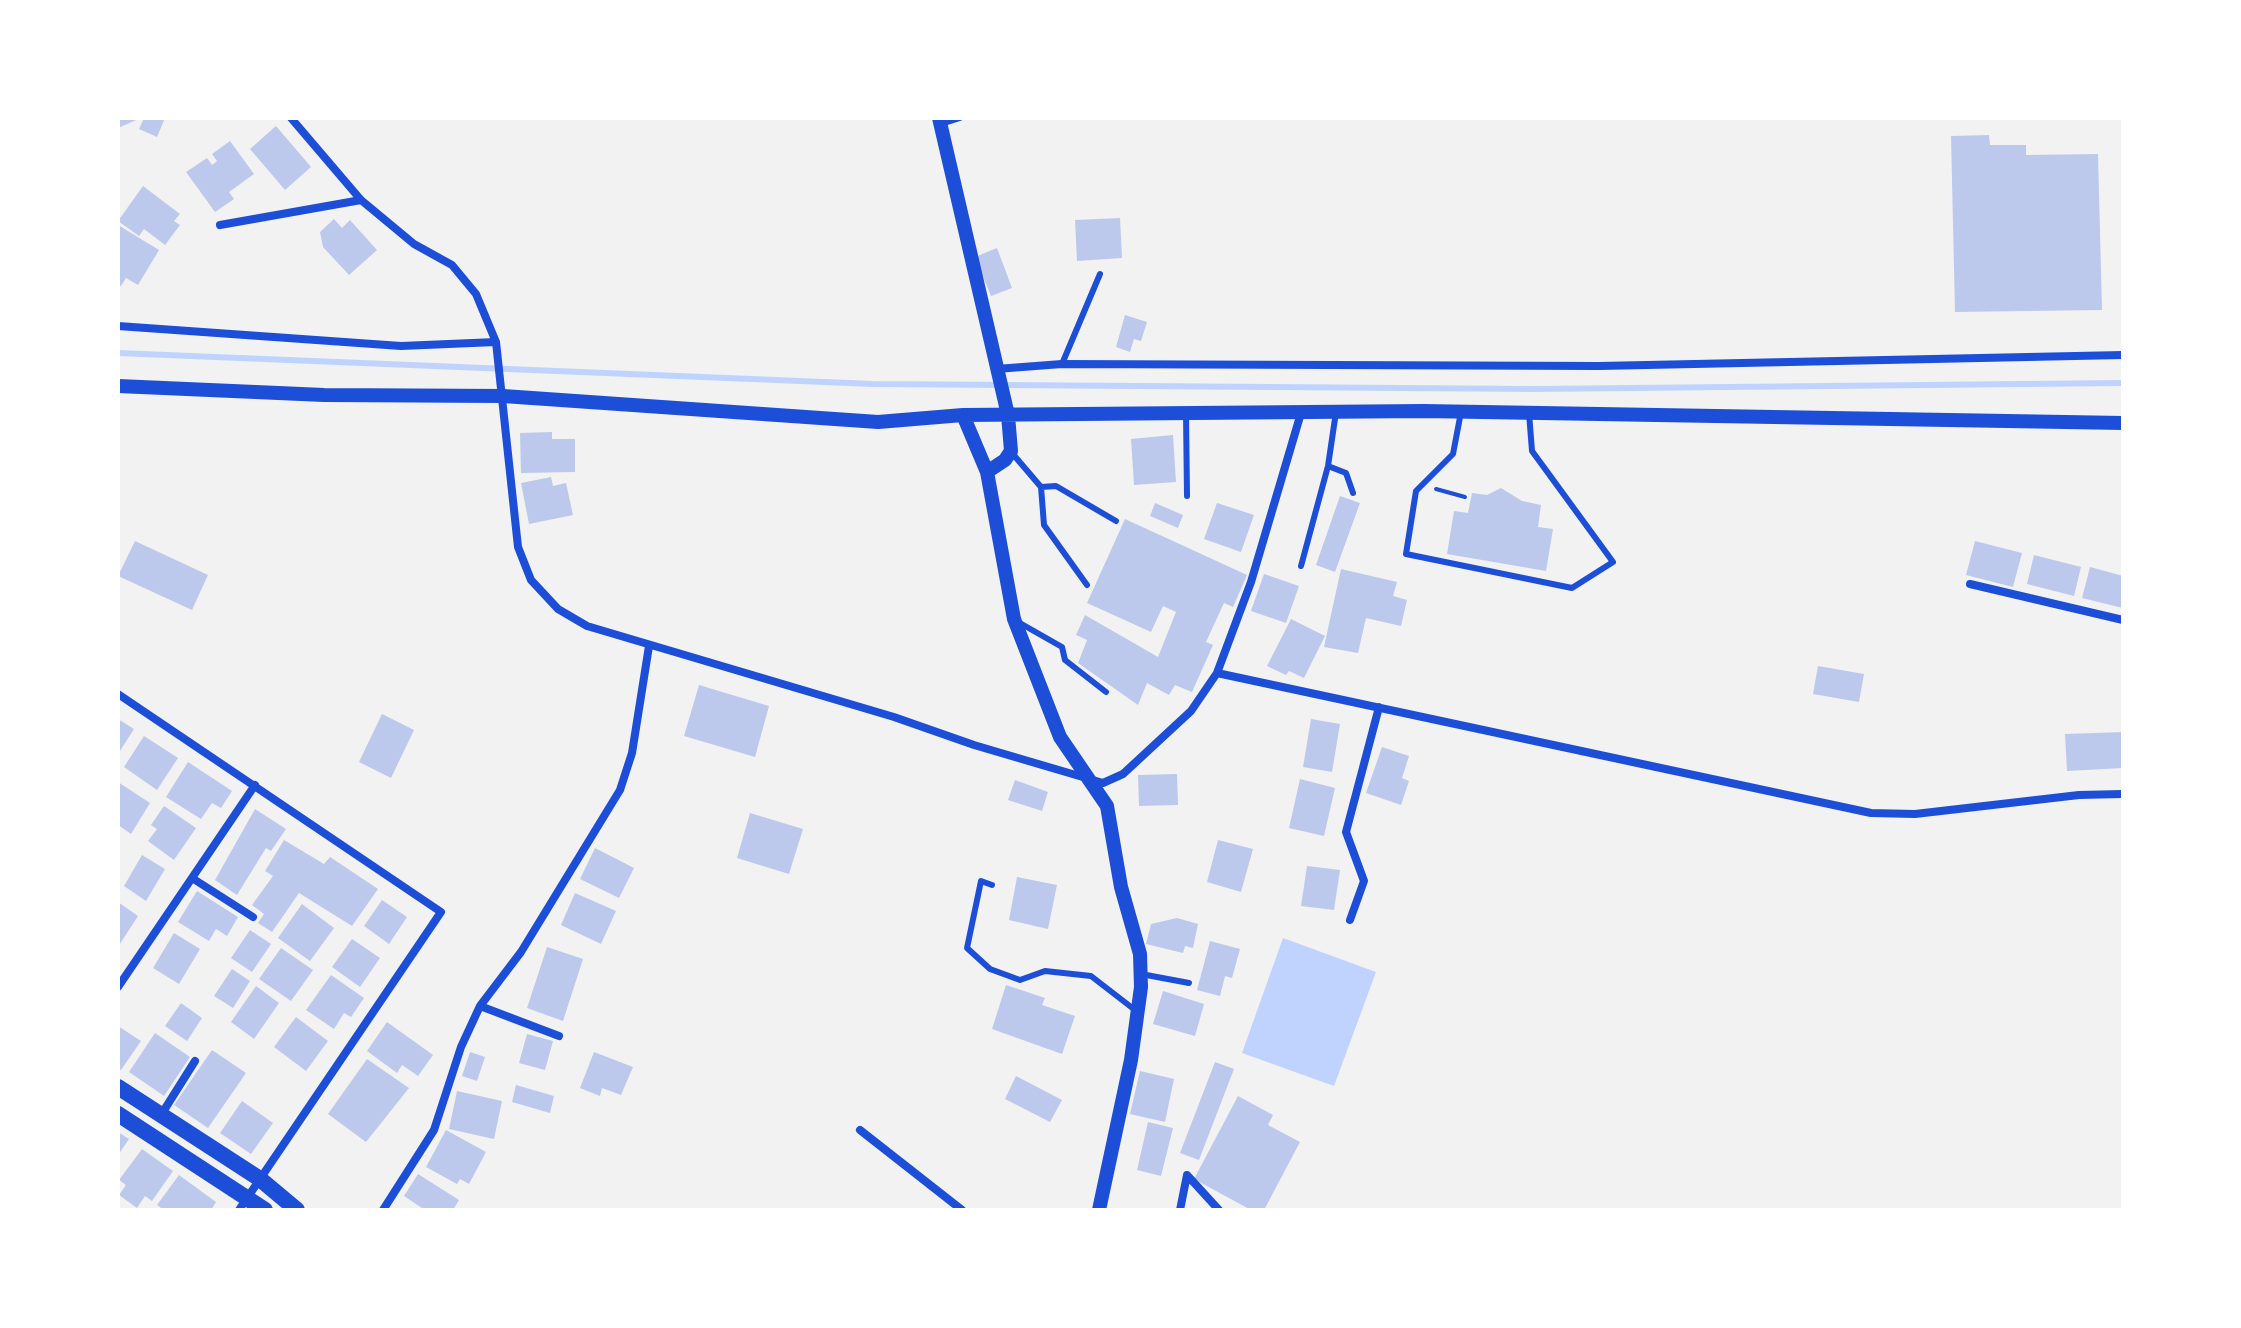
<!DOCTYPE html>
<style>
body{margin:0}
#map{position:relative;width:2241px;height:1328px;overflow:hidden;background:#f2f2f2;font-family:"Fira Sans Condensed",sans-serif}
canvas{display:block}
.frame{position:absolute;inset:0;border:120px solid #fff;pointer-events:none}
</style>
<div id="map">
<canvas width="2241" height="1328"></canvas>
<div class="frame"></div>
</div>
<script>
const ctx = document.querySelector('canvas').getContext('2d');
ctx.lineJoin = 'round';
function fill(path, color) {
  ctx.fillStyle = color;
  ctx.fill(path, 'evenodd');
}
function shape(rows) {
  const path = new Path2D();
  for (const r of rows) {
    path.moveTo(r[0], r[1]);
    for (let i = 2; i < r.length; i += 2) path.lineTo(r[i], r[i + 1]);
  }
  return path;
}
function strokePath(path, color, width, dash) {
  ctx.strokeStyle = color;
  ctx.lineWidth = width;
  ctx.lineCap = dash ? 'butt' : 'round';
  ctx.setLineDash(dash || []);
  ctx.stroke(path);
}
fill(shape([
 [1283,938,1376,972,1334,1086,1242,1053]
]), '#bfd3fe');
strokePath(shape([
 [118,353,873,384,1533,389,2123,383]
]), '#bfd3fe', 6);
fill(shape([
 [118,118,141,118,118,128],
 [144,118,165,118,157,137,139,129],
 [276,126,311,167,285,190,250,149],
 [1989,135,1990,145,2026,145,2026,155,2098,154,2102,310,1955,312,1951,136],
 [230,141,254,174,229,192,234,199,215,212,186,172,207,158,212,165,217,161,212,154],
 [143,186,180,214,174,221,180,225,165,245,144,229,139,236,118,221],
 [1120,218,1122,258,1077,261,1075,220],
 [334,219,342,228,350,220,377,250,349,275,323,247,320,232],
 [118,225,159,250,138,285,126,278,121,286,118,285],
 [997,248,1012,288,991,296,975,257],
 [1125,315,1147,322,1141,341,1134,339,1130,352,1116,347],
 [552,432,552,439,575,439,575,472,521,473,520,433],
 [1173,435,1176,482,1134,485,1131,439],
 [551,477,553,486,566,483,573,515,529,524,521,483],
 [1501,488,1522,501,1541,505,1538,527,1553,529,1546,571,1447,554,1454,511,1468,513,1472,493,1487,495],
 [1340,496,1360,503,1335,572,1316,565],
 [1155,503,1183,515,1178,528,1150,516],
 [1217,503,1254,515,1241,552,1204,539],
 [1125,519,1247,575,1233,607,1224,603,1206,642,1213,645,1192,692,1175,685,1169,695,1147,683,1138,705,1078,663,1087,640,1076,635,1085,615,1158,657,1176,612,1163,606,1151,632,1087,603],
 [135,541,208,575,192,610,118,576],
 [1975,541,2022,553,2013,587,1966,575],
 [2034,555,2081,567,2074,596,2027,584],
 [2090,567,2123,576,2123,608,2082,598],
 [1341,569,1397,582,1393,596,1407,600,1401,626,1366,618,1358,653,1324,647],
 [1264,574,1299,586,1286,623,1251,611],
 [1291,619,1325,636,1304,678,1289,671,1286,675,1267,666],
 [1818,666,1864,674,1859,702,1813,694],
 [699,685,769,706,755,757,684,736],
 [382,714,414,730,391,778,359,762],
 [118,719,134,729,118,754],
 [1311,719,1340,724,1332,772,1303,767],
 [2123,732,2123,768,2067,771,2065,734],
 [144,736,178,758,157,790,124,767],
 [1382,747,1409,756,1402,778,1409,781,1401,805,1366,793],
 [188,762,232,791,221,808,212,803,201,819,166,797],
 [1177,774,1178,805,1139,806,1138,775],
 [1300,779,1335,788,1324,836,1289,828],
 [1015,780,1048,792,1042,811,1008,800],
 [118,782,150,803,131,834,118,825],
 [164,806,196,828,174,860,148,841,157,829,151,825],
 [255,809,286,829,271,851,266,848,237,895,215,880],
 [750,813,803,829,789,874,737,858],
 [284,840,324,864,330,857,378,889,352,926,299,893,272,932,258,923,264,914,252,905,273,876,265,871],
 [1218,840,1253,849,1241,892,1207,882],
 [595,848,634,868,619,898,580,879],
 [142,855,165,869,146,901,124,886],
 [1307,866,1340,870,1334,910,1301,906],
 [1017,877,1057,885,1048,929,1009,920],
 [197,891,238,917,227,936,216,929,209,941,178,922],
 [575,893,616,911,601,944,561,925],
 [382,900,407,917,389,944,364,926],
 [118,902,138,916,118,947],
 [302,904,334,928,310,961,278,938],
 [1177,918,1198,924,1193,948,1185,946,1183,953,1146,944,1151,924],
 [250,930,271,944,252,972,231,958],
 [174,933,200,949,179,984,153,968],
 [352,939,380,958,360,987,332,967],
 [1210,941,1240,949,1232,978,1225,976,1220,996,1197,990],
 [547,947,583,959,563,1021,527,1008],
 [281,948,313,970,291,1001,259,979],
 [232,969,250,981,233,1008,214,996],
 [331,975,364,998,351,1017,344,1013,334,1029,306,1010],
 [1006,985,1045,998,1042,1005,1075,1016,1062,1054,992,1029],
 [256,986,279,1003,254,1039,231,1022],
 [1163,991,1204,1004,1195,1036,1153,1024],
 [181,1003,202,1018,187,1041,165,1026],
 [296,1017,328,1041,306,1071,274,1047],
 [387,1022,433,1055,418,1076,402,1065,397,1073,367,1051],
 [118,1026,141,1041,121,1070,118,1068],
 [155,1033,190,1057,164,1096,129,1072],
 [527,1034,553,1041,545,1070,519,1063],
 [212,1050,246,1073,208,1128,174,1105],
 [470,1052,485,1057,477,1081,462,1076],
 [594,1052,633,1067,621,1095,602,1088,600,1096,580,1088],
 [367,1059,409,1088,366,1142,328,1114],
 [1215,1062,1234,1069,1199,1160,1180,1153],
 [1140,1071,1174,1079,1165,1122,1130,1114],
 [1016,1076,1062,1100,1050,1122,1005,1099],
 [516,1085,554,1096,550,1113,512,1102],
 [457,1091,502,1101,494,1139,449,1129],
 [1238,1096,1273,1115,1268,1125,1300,1142,1264,1210,1251,1210,1194,1179],
 [242,1101,273,1123,251,1154,220,1133],
 [1148,1122,1173,1128,1161,1176,1137,1170],
 [446,1130,486,1152,469,1184,460,1179,457,1184,426,1167],
 [118,1132,129,1139,118,1155],
 [142,1149,173,1171,152,1201,145,1196,137,1208,119,1195,126,1185,119,1180],
 [418,1174,459,1200,453,1210,425,1210,404,1196],
 [179,1175,216,1202,211,1210,164,1210,157,1205]
]), '#bdc9ec');
strokePath(shape([
 [1436,489,1465,497]
]), '#1d4ed8', 4);
strokePath(shape([
 [941,124,960,118],
 [1062,364,1100,274],
 [1461,412,1453,454,1416,491,1406,554,1572,588,1613,562,1532,451,1529,413],
 [1186,413,1187,496],
 [1012,453,1041,487,1044,525,1087,585],
 [1328,466,1346,473,1353,493],
 [1041,487,1056,486,1116,521],
 [1301,566,1328,466,1336,412],
 [1018,622,1062,647,1065,660,1106,692],
 [992,885,981,881,967,948,990,969,1020,980,1045,971,1091,976,1135,1010],
 [1141,974,1189,983]
]), '#1d4ed8', 6);
strokePath(shape([
 [291,118,361,200,414,244,452,265,476,294,496,342,518,547,531,580,558,609,587,626,894,717,974,745,1103,783,1123,774,1191,711,1217,673,1251,582,1301,413],
 [220,225,361,200],
 [118,326,401,346,496,342],
 [996,369,1062,364,1599,366,2123,355],
 [1970,584,2123,620],
 [1217,673,1871,813,1915,814,2079,795,2123,794],
 [118,694,441,912,239,1210],
 [192,878,253,917],
 [1350,920,1364,881,1346,832,1379,707],
 [118,987,255,785],
 [480,1006,559,1036],
 [161,1115,195,1061],
 [860,1130,962,1210],
 [383,1210,434,1130,461,1047,480,1006,521,952,620,790,632,753,649,646],
 [1180,1210,1187,1175,1219,1210]
]), '#1d4ed8', 8);
strokePath(shape([
 [939,118,1008,415,1011,451,1005,460,987,472,1014,619,1060,737,1107,806,1121,887,1140,954,1141,987,1131,1060,1099,1210],
 [118,386,324,395,503,396,878,422,963,415,1424,411,2123,423],
 [963,415,987,472]
]), '#1d4ed8', 14);
strokePath(shape([
 [118,1087,260,1179,297,1210],
 [118,1114,265,1210]
]), '#1d4ed8', 16);
</script>
